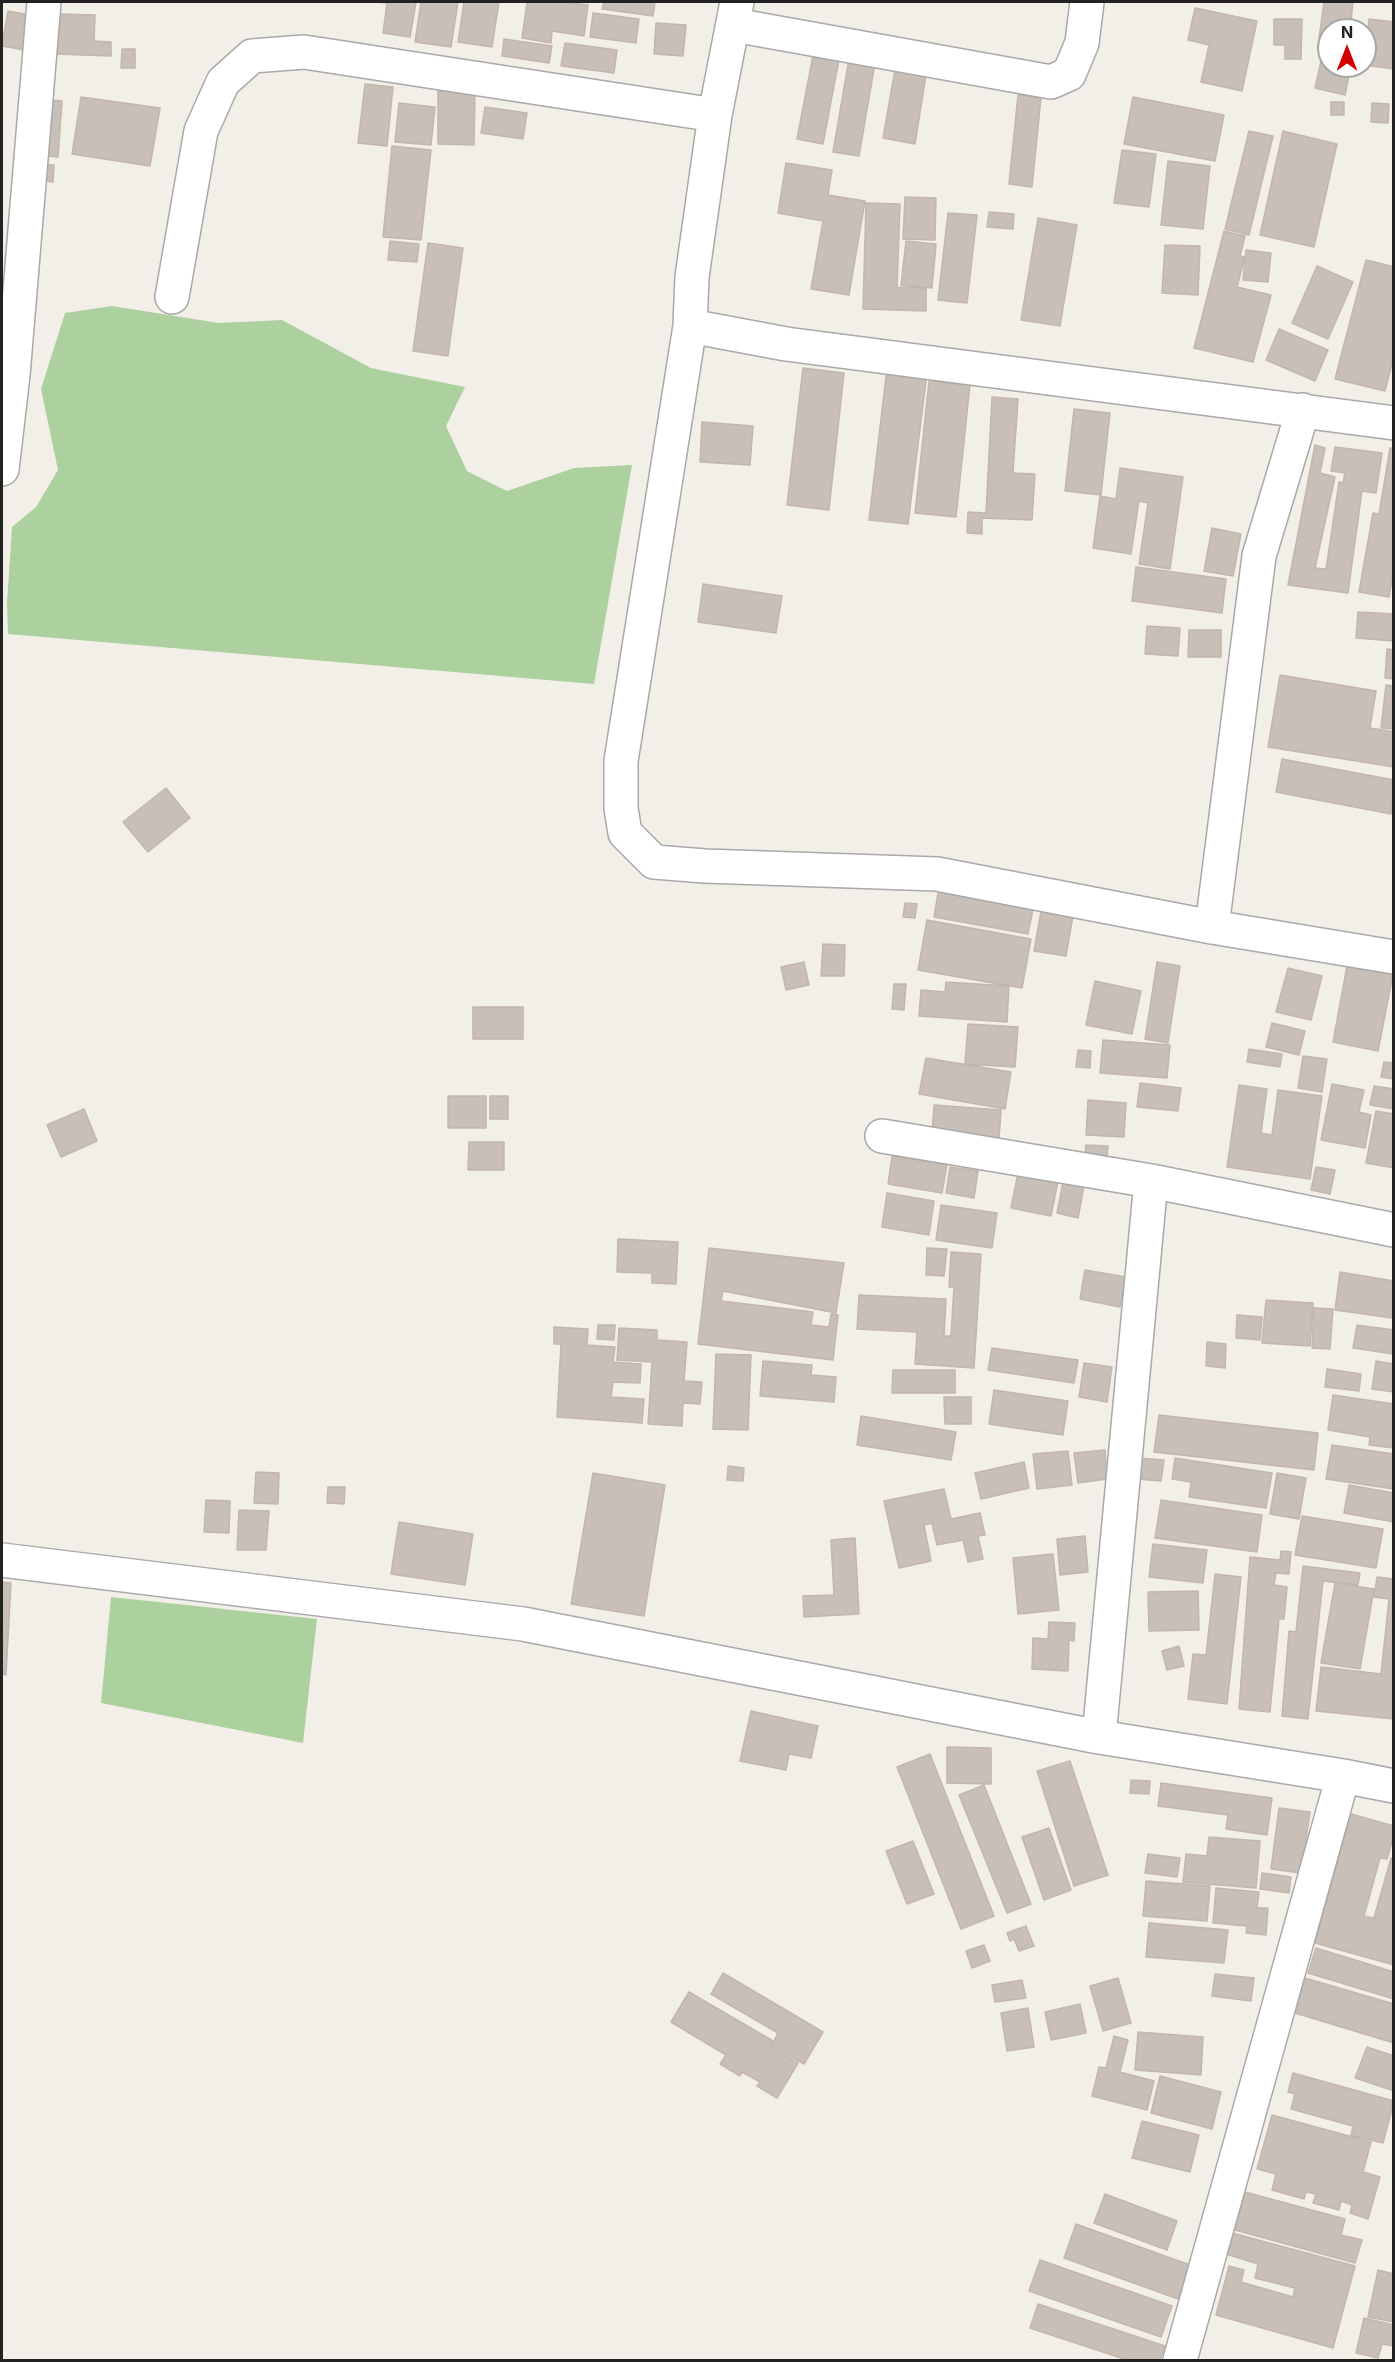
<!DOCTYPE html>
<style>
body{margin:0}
#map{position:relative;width:1395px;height:2362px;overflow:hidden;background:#f2efe9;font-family:Inter,sans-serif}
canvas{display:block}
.frame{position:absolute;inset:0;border:3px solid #222;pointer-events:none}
.north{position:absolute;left:1317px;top:18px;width:60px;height:60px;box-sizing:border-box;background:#fff;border:2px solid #a7a7a7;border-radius:50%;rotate:0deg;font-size:16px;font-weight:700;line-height:24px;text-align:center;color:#222}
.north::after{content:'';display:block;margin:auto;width:21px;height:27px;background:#d40000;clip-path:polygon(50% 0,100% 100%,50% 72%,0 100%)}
</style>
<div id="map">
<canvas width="1395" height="2362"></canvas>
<div class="frame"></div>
<div class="north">N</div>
</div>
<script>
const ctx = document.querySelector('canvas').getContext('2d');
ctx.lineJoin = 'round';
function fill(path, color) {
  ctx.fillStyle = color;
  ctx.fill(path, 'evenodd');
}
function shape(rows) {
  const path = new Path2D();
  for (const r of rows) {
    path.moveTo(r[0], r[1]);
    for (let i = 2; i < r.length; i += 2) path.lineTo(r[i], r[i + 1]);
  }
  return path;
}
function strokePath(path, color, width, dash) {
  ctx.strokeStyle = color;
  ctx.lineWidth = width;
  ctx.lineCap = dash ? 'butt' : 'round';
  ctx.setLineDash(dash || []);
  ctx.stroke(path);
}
fill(shape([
 [112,306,219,323,282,320,371,368,465,387,446,426,467,471,507,491,574,468,632,465,594,684,8,634,7,603,12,527,36,507,58,470,41,389,65,313],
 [111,1597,317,1619,303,1743,101,1703]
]), '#add19e');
const building = shape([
 [377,2,416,2,410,37,383,33,387,3,377,2],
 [421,2,458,2,451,47,415,42,421,2],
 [464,2,499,2,492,47,458,42,464,2],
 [527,2,563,2,588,5,584,36,552,31,551,43,522,38,527,2],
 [604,2,655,2,653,16,602,9,604,2],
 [1324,2,1353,2,1350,30,1329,30,1329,39,1319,38,1324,2],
 [1195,8,1257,21,1242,91,1201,82,1209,45,1188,40,1195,8],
 [8,11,36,16,30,51,2,46,8,11],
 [593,13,639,19,636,43,590,37,593,13],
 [57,14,95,15,94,41,111,42,111,56,56,54,57,14],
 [1274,19,1302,19,1301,59,1285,59,1285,45,1274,45,1274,19],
 [1369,19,1394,22,1394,69,1365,65,1369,19],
 [656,23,686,25,683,56,654,54,656,23],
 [504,39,552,46,549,63,502,56,504,39],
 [565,43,617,50,614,73,561,66,565,43],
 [815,45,841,49,823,144,797,139,815,45],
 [122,49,135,49,135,68,121,68,122,49],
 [1323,52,1329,53,1329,66,1351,66,1345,95,1315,88,1323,52],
 [849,59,875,63,859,156,833,152,849,59],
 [896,64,927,69,915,144,883,138,896,64],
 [365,84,393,87,387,146,358,143,365,84],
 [438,91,475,92,474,145,438,144,438,91],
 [1018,95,1041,98,1032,187,1009,184,1018,95],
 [81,97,160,108,150,166,72,154,81,97],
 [1133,97,1224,115,1215,161,1124,144,1133,97],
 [41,99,62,101,58,157,36,155,41,99],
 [1331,102,1344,102,1344,115,1331,115,1331,102],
 [399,103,435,107,431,145,395,142,399,103],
 [1372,103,1389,104,1388,123,1371,122,1372,103],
 [485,107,527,113,523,139,481,133,485,107],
 [1249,131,1273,136,1249,235,1225,229,1249,131],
 [1283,131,1337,144,1314,247,1260,235,1283,131],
 [392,146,431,150,421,240,383,237,392,146],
 [1122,150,1156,154,1149,207,1114,203,1122,150],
 [1168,161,1210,166,1203,229,1161,225,1168,161],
 [786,163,832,170,828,195,865,201,849,295,811,289,823,221,778,213,786,163],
 [34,164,54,165,53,182,33,180,34,164],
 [905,197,936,198,935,240,903,239,905,197],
 [866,203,900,204,897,287,926,288,926,311,863,309,866,203],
 [989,212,1014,214,1013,229,987,227,989,212],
 [948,213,977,215,967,303,938,300,948,213],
 [1038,218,1077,225,1060,326,1021,320,1038,218],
 [1224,231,1245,236,1240,256,1245,257,1237,287,1271,295,1253,362,1194,348,1224,231],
 [390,241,419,244,417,262,388,260,390,241],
 [906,241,936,244,932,288,901,285,906,241],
 [428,243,463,248,448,356,413,351,428,243],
 [1165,245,1200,246,1198,295,1162,293,1165,245],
 [1246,250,1271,253,1268,282,1243,280,1246,250],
 [1366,260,1394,267,1394,356,1385,391,1335,379,1366,260],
 [1317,266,1353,282,1328,339,1292,323,1317,266],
 [1279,329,1328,350,1315,381,1266,360,1279,329],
 [803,368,844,373,829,510,787,505,803,368],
 [887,368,927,373,908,524,869,520,887,368],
 [929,381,970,385,956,517,915,513,929,381],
 [992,397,1018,399,1013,473,1035,474,1032,520,982,518,982,534,967,533,968,512,986,513,992,397],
 [1074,409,1110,413,1101,495,1065,491,1074,409],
 [702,422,753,426,750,465,700,462,702,422],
 [1315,445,1325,448,1320,473,1335,477,1315,568,1326,569,1339,482,1343,483,1345,473,1331,471,1335,447,1382,453,1376,493,1362,491,1348,593,1288,585,1315,445],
 [1390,448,1394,449,1394,568,1389,597,1359,592,1373,513,1379,514,1390,448],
 [1120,468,1183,477,1170,569,1139,564,1148,503,1139,501,1131,554,1093,548,1100,496,1116,499,1120,468],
 [1212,528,1241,534,1233,576,1204,571,1212,528],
 [1136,567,1226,579,1222,613,1132,601,1136,567],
 [703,584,782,596,776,633,698,622,703,584],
 [1358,612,1394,614,1394,641,1356,638,1358,612],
 [1147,626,1180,628,1178,656,1145,654,1147,626],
 [1189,630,1221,630,1221,657,1188,657,1189,630],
 [1387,649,1394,650,1394,679,1385,678,1387,649],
 [1280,675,1376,691,1370,728,1394,732,1394,767,1268,747,1280,675],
 [1386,685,1394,686,1394,729,1381,728,1386,685],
 [1282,759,1394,780,1391,814,1276,792,1282,759],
 [166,788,190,818,148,852,123,822,166,788],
 [940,882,1035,899,1028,934,934,917,940,882],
 [905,903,917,904,915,918,903,917,905,903],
 [1042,906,1074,910,1066,956,1034,951,1042,906],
 [927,920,1031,939,1022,988,918,970,927,920],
 [823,944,845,945,844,976,821,976,823,944],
 [1349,955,1394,969,1378,1051,1333,1042,1349,955],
 [804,962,809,985,786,990,781,967,804,962],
 [1157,962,1180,966,1168,1043,1145,1039,1157,962],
 [1288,968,1322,976,1311,1020,1276,1012,1288,968],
 [1095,981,1141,991,1132,1034,1086,1025,1095,981],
 [946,982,1009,986,1007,1022,919,1016,921,990,945,992,946,982],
 [894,984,906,984,904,1010,892,1009,894,984],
 [473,1007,523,1007,523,1039,473,1039,473,1007],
 [1272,1023,1305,1031,1299,1055,1266,1047,1272,1023],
 [968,1024,1018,1027,1015,1067,965,1064,968,1024],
 [1103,1040,1170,1045,1167,1078,1100,1073,1103,1040],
 [1249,1049,1282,1054,1280,1067,1247,1062,1249,1049],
 [1078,1050,1091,1051,1090,1068,1076,1067,1078,1050],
 [1303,1056,1327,1059,1322,1092,1298,1088,1303,1056],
 [926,1058,1011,1072,1005,1109,919,1094,926,1058],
 [1384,1062,1394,1063,1394,1079,1381,1077,1384,1062],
 [1140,1083,1181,1088,1178,1111,1137,1107,1140,1083],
 [1332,1084,1364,1090,1359,1112,1371,1115,1365,1148,1321,1140,1332,1084],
 [1239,1085,1267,1089,1261,1133,1272,1135,1278,1090,1322,1096,1310,1179,1227,1167,1239,1085],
 [1374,1086,1394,1089,1394,1109,1370,1105,1374,1086],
 [448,1096,486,1096,486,1128,448,1128,448,1096],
 [490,1096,508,1096,508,1119,490,1119,490,1096],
 [1088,1100,1126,1103,1124,1137,1086,1135,1088,1100],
 [934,1105,1001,1110,999,1139,932,1134,934,1105],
 [84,1109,97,1141,61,1157,47,1125,84,1109],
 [1376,1111,1394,1114,1394,1168,1366,1163,1376,1111],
 [469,1142,504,1142,504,1170,468,1170,469,1142],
 [1086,1145,1108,1146,1106,1166,1084,1164,1086,1145],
 [892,1156,947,1164,942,1193,888,1184,892,1156],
 [950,1167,978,1171,974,1198,946,1193,950,1167],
 [1316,1167,1335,1170,1330,1194,1311,1190,1316,1167],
 [1018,1173,1058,1181,1051,1216,1011,1208,1018,1173],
 [1063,1182,1084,1186,1078,1218,1057,1213,1063,1182],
 [887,1193,934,1201,929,1235,882,1227,887,1193],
 [941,1205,997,1213,992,1248,936,1240,941,1205],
 [618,1239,678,1242,676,1284,652,1283,652,1273,617,1272,618,1239],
 [709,1248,844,1263,836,1313,723,1291,721,1301,813,1312,811,1325,829,1327,831,1314,838,1315,833,1360,698,1344,709,1248],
 [927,1248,947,1249,944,1276,926,1275,927,1248],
 [951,1252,981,1254,974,1368,915,1364,917,1332,857,1329,859,1295,946,1299,944,1336,951,1336,954,1287,949,1287,951,1252],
 [1085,1270,1126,1277,1120,1307,1080,1299,1085,1270],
 [1340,1272,1394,1281,1392,1318,1335,1310,1340,1272],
 [1266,1300,1313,1303,1310,1346,1262,1343,1266,1300],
 [1314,1308,1333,1309,1330,1349,1312,1348,1314,1308],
 [1237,1315,1262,1317,1260,1340,1236,1338,1237,1315],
 [598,1325,615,1325,614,1340,597,1339,598,1325],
 [1357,1325,1394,1330,1393,1354,1353,1348,1357,1325],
 [554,1327,588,1329,587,1345,615,1347,613,1362,641,1364,640,1383,613,1382,611,1397,644,1399,642,1423,557,1417,561,1344,554,1344,554,1327],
 [619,1328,657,1330,657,1340,687,1342,684,1381,702,1382,700,1404,683,1403,682,1426,648,1424,652,1362,617,1360,619,1328],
 [1207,1342,1226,1344,1225,1368,1206,1366,1207,1342],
 [992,1348,1078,1360,1074,1383,988,1370,992,1348],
 [716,1354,751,1355,748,1430,713,1429,716,1354],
 [763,1361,812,1365,811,1375,836,1377,834,1402,760,1396,763,1361],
 [1376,1361,1394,1364,1394,1392,1372,1389,1376,1361],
 [1084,1363,1112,1367,1107,1402,1079,1397,1084,1363],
 [1327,1369,1361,1374,1359,1391,1325,1387,1327,1369],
 [893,1370,955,1370,955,1393,892,1393,893,1370],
 [994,1390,1068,1401,1063,1435,989,1424,994,1390],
 [1333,1395,1394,1404,1394,1448,1369,1445,1370,1437,1328,1430,1333,1395],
 [944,1397,971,1397,971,1424,945,1424,944,1397],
 [1159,1415,1318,1433,1314,1470,1154,1452,1159,1415],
 [861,1416,956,1432,951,1460,857,1445,861,1416],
 [1332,1445,1394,1454,1394,1489,1326,1479,1332,1445],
 [1105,1450,1107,1479,1078,1483,1074,1453,1105,1450],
 [1068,1451,1072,1485,1037,1489,1033,1454,1068,1451],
 [1138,1458,1164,1460,1161,1481,1136,1479,1138,1458],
 [1175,1458,1272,1473,1266,1508,1189,1497,1191,1482,1172,1479,1175,1458],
 [1024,1462,1029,1488,981,1499,975,1473,1024,1462],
 [728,1466,744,1468,743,1481,727,1480,728,1466],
 [256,1472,279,1473,278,1504,254,1503,256,1472],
 [593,1473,665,1485,644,1616,571,1604,593,1473],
 [1277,1473,1306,1478,1299,1519,1270,1514,1277,1473],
 [1349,1485,1394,1493,1394,1522,1344,1513,1349,1485],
 [328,1487,345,1487,344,1504,327,1503,328,1487],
 [944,1489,951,1519,980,1513,985,1535,978,1536,983,1559,968,1562,963,1540,937,1545,932,1523,924,1525,931,1561,899,1568,884,1501,944,1489],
 [206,1500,230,1501,229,1533,204,1532,206,1500],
 [1161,1500,1262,1515,1257,1552,1155,1538,1161,1500],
 [239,1510,269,1511,266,1550,237,1550,239,1510],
 [1302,1516,1383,1529,1376,1568,1295,1555,1302,1516],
 [399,1522,473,1534,465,1585,391,1574,399,1522],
 [1085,1536,1088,1572,1060,1575,1057,1539,1085,1536],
 [855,1538,859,1614,804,1617,803,1596,834,1595,831,1540,855,1538],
 [1153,1544,1207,1550,1203,1583,1149,1577,1153,1544],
 [1281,1551,1291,1552,1289,1574,1276,1573,1274,1585,1287,1587,1284,1619,1279,1619,1270,1712,1239,1709,1250,1557,1280,1560,1281,1551],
 [1053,1554,1059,1610,1018,1614,1013,1558,1053,1554],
 [1303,1566,1360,1573,1358,1585,1323,1581,1308,1719,1282,1716,1289,1631,1296,1632,1303,1566],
 [1215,1574,1241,1577,1227,1704,1188,1699,1193,1654,1206,1655,1215,1574],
 [1377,1577,1394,1579,1394,1719,1316,1711,1321,1667,1381,1674,1389,1599,1374,1597,1377,1577],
 [2,1582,11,1583,6,1675,2,1674,2,1582],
 [1335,1583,1374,1589,1360,1669,1321,1663,1335,1583],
 [1198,1591,1199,1630,1149,1631,1148,1592,1198,1591],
 [1049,1622,1075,1623,1074,1641,1069,1640,1068,1671,1032,1669,1033,1638,1048,1639,1049,1622],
 [1179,1646,1184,1666,1167,1670,1162,1651,1179,1646],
 [751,1711,818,1726,811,1758,789,1754,786,1770,740,1761,751,1711],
 [947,1747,991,1748,991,1784,947,1783,947,1747],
 [930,1754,994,1916,961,1929,897,1767,930,1754],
 [1070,1761,1108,1875,1074,1886,1037,1771,1070,1761],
 [1131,1780,1150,1781,1149,1794,1130,1793,1131,1780],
 [1161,1783,1272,1798,1267,1835,1226,1829,1228,1815,1158,1806,1161,1783],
 [984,1785,1031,1904,1007,1913,959,1795,984,1785],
 [1279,1808,1310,1812,1301,1873,1271,1869,1279,1808],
 [1351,1814,1394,1826,1394,1835,1387,1859,1380,1858,1364,1916,1374,1918,1391,1858,1394,1859,1394,1965,1315,1943,1351,1814],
 [1049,1828,1071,1890,1044,1900,1022,1837,1049,1828],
 [1209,1837,1260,1841,1256,1888,1183,1882,1186,1854,1207,1856,1209,1837],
 [913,1841,934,1894,907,1904,886,1851,913,1841],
 [1148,1854,1180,1858,1177,1877,1145,1873,1148,1854],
 [1262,1873,1291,1877,1289,1893,1260,1889,1262,1873],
 [1146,1881,1210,1886,1207,1921,1143,1916,1146,1881],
 [1216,1888,1259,1892,1257,1908,1268,1908,1266,1935,1246,1933,1247,1926,1213,1923,1216,1888],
 [1149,1923,1228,1930,1224,1963,1146,1957,1149,1923],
 [1026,1926,1034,1946,1019,1951,1014,1939,1010,1941,1007,1933,1026,1926],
 [984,1945,990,1961,972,1968,966,1951,984,1945],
 [1316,1948,1394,1972,1394,1999,1308,1973,1316,1948],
 [723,1973,823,2032,804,2064,772,2045,778,2033,711,1994,723,1973],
 [1215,1974,1254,1978,1251,2001,1212,1996,1215,1974],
 [1118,1978,1131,2023,1103,2031,1090,1986,1118,1978],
 [1305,1978,1394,2004,1394,2043,1295,2013,1305,1978],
 [1022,1980,1026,1998,995,2002,992,1985,1022,1980],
 [689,1992,773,2041,770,2046,798,2063,777,2098,757,2086,760,2082,742,2072,740,2076,720,2064,726,2055,671,2022,689,1992],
 [1080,2004,1086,2033,1051,2040,1045,2012,1080,2004],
 [1028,2008,1034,2047,1007,2051,1001,2013,1028,2008],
 [1138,2032,1203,2037,1201,2075,1135,2070,1138,2032],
 [1114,2036,1128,2040,1120,2072,1154,2081,1147,2110,1092,2096,1099,2067,1106,2068,1114,2036],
 [1367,2047,1394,2056,1394,2091,1355,2078,1367,2047],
 [1293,2073,1394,2101,1383,2143,1351,2135,1353,2126,1291,2109,1295,2094,1288,2092,1293,2073],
 [1160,2076,1221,2092,1212,2129,1151,2113,1160,2076],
 [1272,2115,1371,2142,1363,2172,1380,2177,1368,2219,1350,2213,1352,2205,1341,2201,1339,2210,1313,2203,1316,2194,1306,2192,1304,2199,1272,2190,1276,2174,1257,2169,1272,2115],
 [1142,2121,1199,2135,1190,2172,1132,2158,1142,2121],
 [1245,2192,1345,2219,1341,2235,1362,2240,1355,2263,1235,2230,1245,2192],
 [1105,2194,1177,2221,1167,2250,1094,2223,1105,2194],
 [1076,2224,1190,2265,1178,2299,1064,2258,1076,2224],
 [1232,2233,1355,2266,1333,2348,1216,2315,1229,2266,1244,2270,1241,2282,1293,2297,1295,2288,1255,2278,1258,2264,1226,2254,1232,2233],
 [1040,2260,1172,2306,1161,2337,1029,2291,1040,2260],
 [1378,2270,1394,2274,1394,2322,1368,2317,1378,2270],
 [1038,2304,1165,2346,1160,2360,1127,2360,1030,2328,1038,2304],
 [1364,2318,1394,2325,1394,2346,1382,2344,1378,2358,1356,2353,1364,2318]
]);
fill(building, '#c7bfb8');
strokePath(building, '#c4b6ab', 1.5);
const minor = shape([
 [734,25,1051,82,1069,74,1082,43,1087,2],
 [715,115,692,277,690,326,786,344,1394,423],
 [172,297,201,131,223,82,252,56,304,52,715,115,737,2],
 [690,326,621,761,621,808,625,833,654,862,705,866,937,874,1212,927],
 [1303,410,1259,556,1212,927,1394,957],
 [2,469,13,375,44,2],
 [882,1136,1151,1181,1394,1230],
 [2,1560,523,1624,1099,1737,1343,1776,1394,1786],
 [1099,1737,1151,1181],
 [1180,2360,1343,1776]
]);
strokePath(minor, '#a9a9a9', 36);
strokePath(minor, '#fff', 33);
</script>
